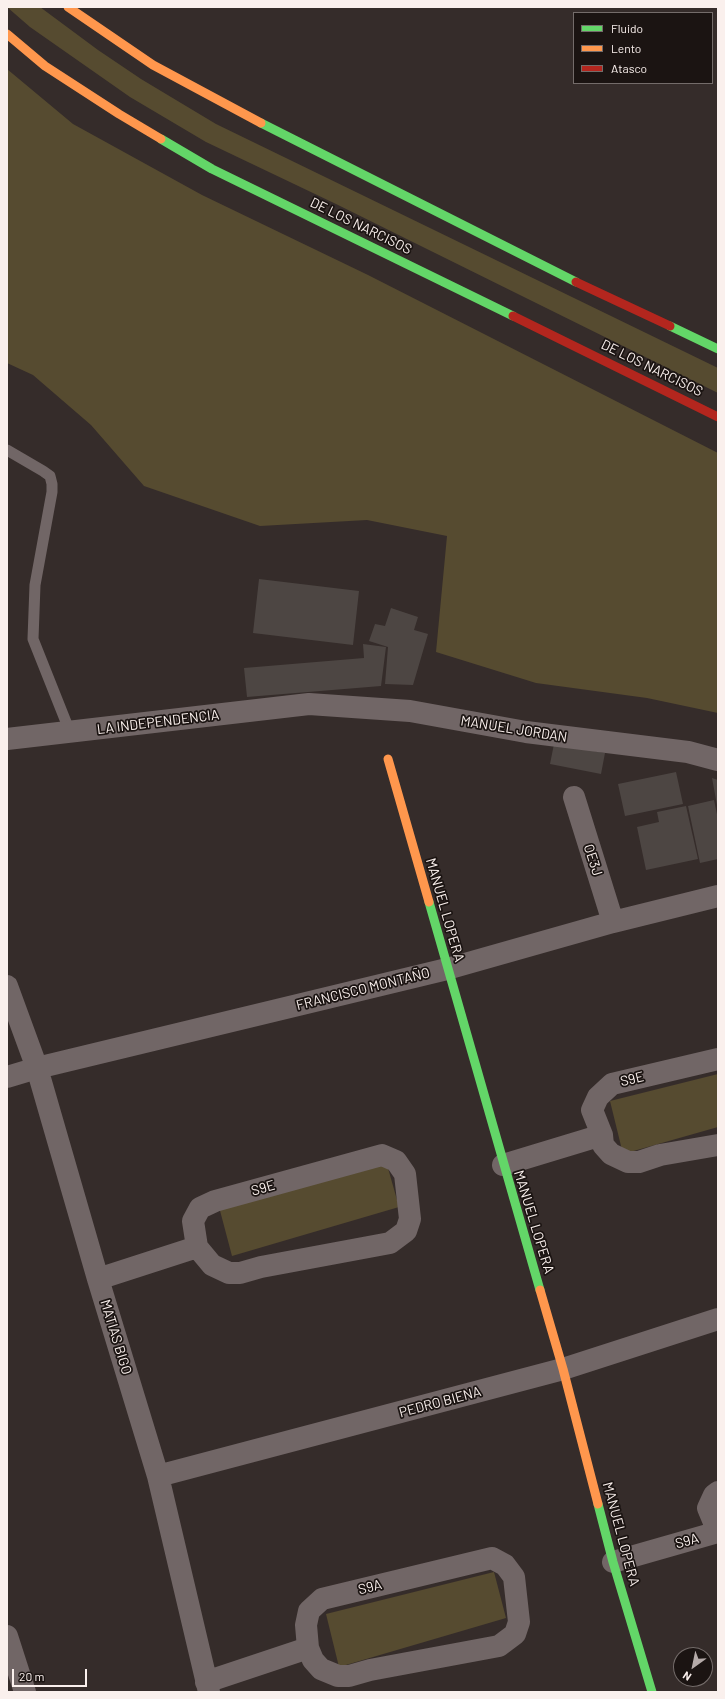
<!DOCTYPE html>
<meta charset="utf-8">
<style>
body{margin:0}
#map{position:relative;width:725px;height:1699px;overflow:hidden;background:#352c2a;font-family:Barlow,sans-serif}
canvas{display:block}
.frame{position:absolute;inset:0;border:8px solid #faf0ed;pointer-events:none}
.legend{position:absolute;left:573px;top:12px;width:140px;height:72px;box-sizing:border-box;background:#1b1412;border:1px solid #746c6a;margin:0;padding:5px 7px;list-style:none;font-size:12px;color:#faf0ed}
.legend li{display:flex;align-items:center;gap:8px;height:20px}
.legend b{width:20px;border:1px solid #746c6a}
.north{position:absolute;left:673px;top:1647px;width:40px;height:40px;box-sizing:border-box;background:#1b1412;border:1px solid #746c6a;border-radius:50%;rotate:213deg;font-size:11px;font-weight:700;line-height:16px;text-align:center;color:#faf0ed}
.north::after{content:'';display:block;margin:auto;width:14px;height:18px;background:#b5aba9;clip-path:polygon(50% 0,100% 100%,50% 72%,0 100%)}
.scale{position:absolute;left:12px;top:1669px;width:75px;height:18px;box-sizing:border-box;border:2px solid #faf0ed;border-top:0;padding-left:5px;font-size:12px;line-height:14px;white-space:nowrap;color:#faf0ed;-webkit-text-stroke:3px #1b1412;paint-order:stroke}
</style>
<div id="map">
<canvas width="725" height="1699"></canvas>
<div class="frame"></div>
<ul class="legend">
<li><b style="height:5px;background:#63d668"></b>Fluido</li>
<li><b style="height:5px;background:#ff974d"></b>Lento</li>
<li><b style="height:5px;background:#b3261e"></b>Atasco</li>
</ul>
<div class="north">N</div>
<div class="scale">20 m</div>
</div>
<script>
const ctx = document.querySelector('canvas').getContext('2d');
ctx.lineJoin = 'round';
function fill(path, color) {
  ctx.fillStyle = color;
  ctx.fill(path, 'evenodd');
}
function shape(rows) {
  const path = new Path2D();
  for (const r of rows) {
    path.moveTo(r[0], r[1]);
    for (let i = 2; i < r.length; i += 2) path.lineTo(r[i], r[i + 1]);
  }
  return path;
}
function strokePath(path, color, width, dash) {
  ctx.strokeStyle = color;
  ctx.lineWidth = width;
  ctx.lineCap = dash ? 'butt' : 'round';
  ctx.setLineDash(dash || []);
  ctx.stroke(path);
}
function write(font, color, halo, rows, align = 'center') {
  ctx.font = font + ' Barlow,sans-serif';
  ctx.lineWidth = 3.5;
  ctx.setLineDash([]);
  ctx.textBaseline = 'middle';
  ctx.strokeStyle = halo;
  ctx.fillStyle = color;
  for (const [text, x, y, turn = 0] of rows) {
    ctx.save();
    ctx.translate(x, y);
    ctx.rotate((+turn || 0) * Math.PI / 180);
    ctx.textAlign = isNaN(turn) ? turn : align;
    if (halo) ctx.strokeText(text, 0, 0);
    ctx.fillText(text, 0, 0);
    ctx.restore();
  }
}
fill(shape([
 [7,7,40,7,98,50,141,79,216,124,718,368,718,393,336,204,206,142,130,97,30,27],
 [7,69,73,124,202,195,368,275,718,453,718,713,647,698,536,683,436,652,447,536,367,520,260,526,144,486,91,425,33,375,7,363],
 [718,1074,718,1127,623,1154,610,1101],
 [386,1161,399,1207,232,1256,218,1203],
 [494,1572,506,1618,339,1667,326,1614]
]), '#564b30');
fill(shape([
 [259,579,359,591,353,645,253,633],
 [391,608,418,617,414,630,428,634,413,685,385,684,388,647,369,641,375,624,385,626],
 [363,644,386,647,381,686,247,697,244,668,364,658],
 [554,744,605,753,601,774,550,764],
 [676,772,683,804,625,816,618,784],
 [712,778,718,780,718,805,717,805],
 [714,800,718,819,718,852,717,852,718,859,700,863,688,806],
 [686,806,698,859,646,870,637,827,659,822,657,812]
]), '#4d4643');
strokePath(shape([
 [7,450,43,471,50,476,52,484,52,492,35,585,33,639,70,732]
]), '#716666', 11);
strokePath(shape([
 [7,739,309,704,410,711,526,732,688,752,718,760],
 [574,797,613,922],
 [7,986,37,1068,98,1279,158,1476,209,1692],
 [718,1059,612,1084,598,1097,592,1110,602,1135,603,1145,611,1154,628,1162,639,1162,660,1155,718,1145],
 [7,1077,37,1068,447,969,613,922,718,896],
 [503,1165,602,1135],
 [98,1279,197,1247,193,1221,200,1208,215,1201,382,1155,396,1161,405,1174,410,1219,406,1231,390,1243,261,1267,240,1273,229,1273,212,1265,197,1247],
 [158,1476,563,1369,718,1319],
 [613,1562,718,1532,708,1508,714,1495,718,1492],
 [7,1636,25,1692],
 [206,1682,308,1648,306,1625,309,1611,322,1599,492,1558,505,1565,514,1577,519,1622,515,1634,499,1646,370,1670,349,1676,338,1676,321,1669,313,1660,308,1648]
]), '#716666', 22);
strokePath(shape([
 [261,123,576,282],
 [161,139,212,169,513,316],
 [670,326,718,349],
 [429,902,540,1290],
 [598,1504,613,1562,652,1692]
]), '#63d668', 9);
strokePath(shape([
 [68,7,153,65,261,123],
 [7,34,45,66,119,114,161,139],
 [388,759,429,902],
 [540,1290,563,1369,598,1504]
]), '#ff974d', 9);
strokePath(shape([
 [576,282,670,326],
 [513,316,718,417]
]), '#b3261e', 9);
write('14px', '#faf0ed', '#1b1412', [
 ["DE LOS NARCISOS",361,226,26],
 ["DE LOS NARCISOS",652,368,26],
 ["LA INDEPENDENCIA",158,722,-7],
 ["MANUEL JORDAN",514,729,9],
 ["OE3J",593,860,72],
 ["MANUEL LOPERA",445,910,74],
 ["FRANCISCO MONTAÑO",363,989,-14],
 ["S9E",632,1079,-13],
 ["S9E",263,1188,-16],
 ["MANUEL LOPERA",534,1222,73],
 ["MATIAS BIGO",116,1337,73],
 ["PEDRO BIENA",440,1402,-15],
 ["MANUEL LOPERA",621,1534,75],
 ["S9A",687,1541,-15],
 ["S9A",370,1587,-14]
]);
</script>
